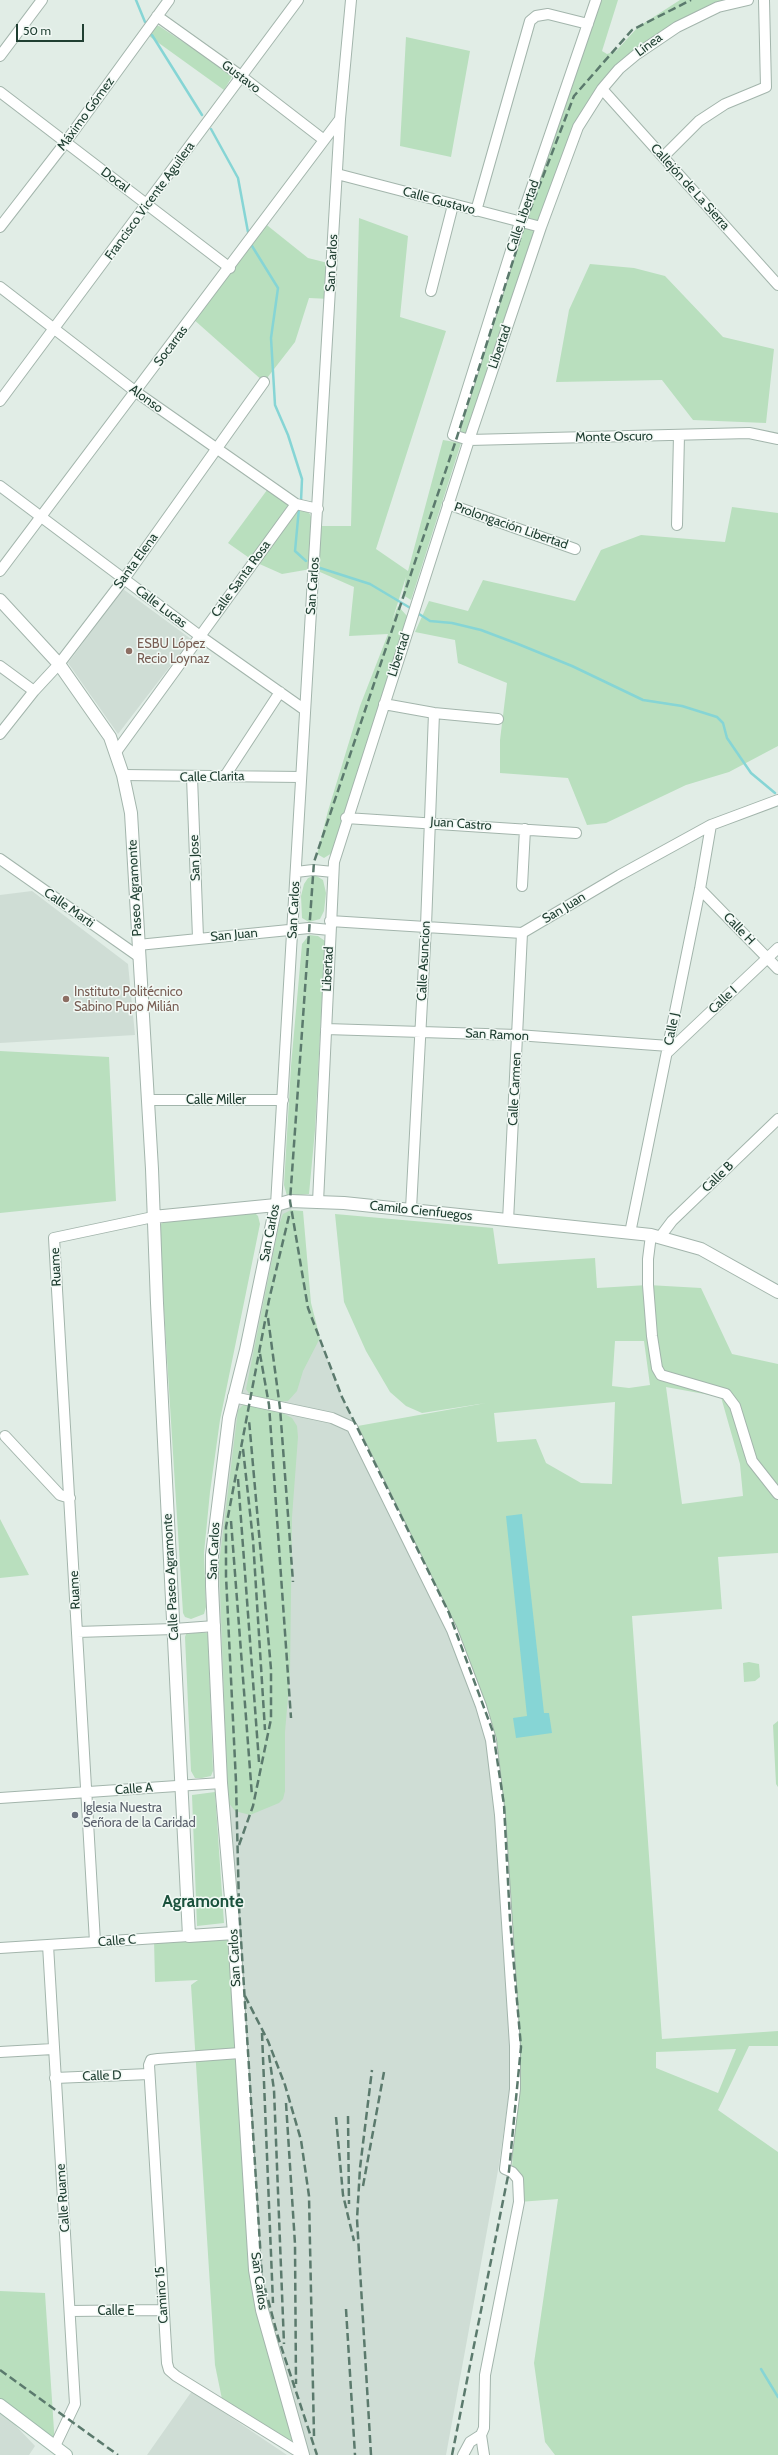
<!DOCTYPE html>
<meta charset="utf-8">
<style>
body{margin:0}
#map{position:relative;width:778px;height:2455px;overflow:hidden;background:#e1ede6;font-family:Cabin,sans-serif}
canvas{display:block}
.scale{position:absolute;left:16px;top:24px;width:68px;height:18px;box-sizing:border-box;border:2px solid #203f32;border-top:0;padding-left:5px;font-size:12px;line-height:14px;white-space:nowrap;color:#203f32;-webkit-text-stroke:3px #f2f9f5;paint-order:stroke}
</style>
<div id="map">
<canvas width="778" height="2455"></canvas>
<div class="scale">50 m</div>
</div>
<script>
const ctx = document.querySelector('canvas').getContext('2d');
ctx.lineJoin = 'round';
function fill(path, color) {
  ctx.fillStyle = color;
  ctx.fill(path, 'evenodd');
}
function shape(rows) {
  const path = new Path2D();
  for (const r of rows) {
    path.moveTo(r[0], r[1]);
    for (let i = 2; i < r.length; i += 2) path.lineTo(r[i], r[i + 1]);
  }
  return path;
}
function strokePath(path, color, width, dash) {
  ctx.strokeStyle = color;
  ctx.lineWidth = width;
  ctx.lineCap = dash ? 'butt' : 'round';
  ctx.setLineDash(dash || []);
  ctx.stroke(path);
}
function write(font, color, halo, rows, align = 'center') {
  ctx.font = font + ' Cabin,sans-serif';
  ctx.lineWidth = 3;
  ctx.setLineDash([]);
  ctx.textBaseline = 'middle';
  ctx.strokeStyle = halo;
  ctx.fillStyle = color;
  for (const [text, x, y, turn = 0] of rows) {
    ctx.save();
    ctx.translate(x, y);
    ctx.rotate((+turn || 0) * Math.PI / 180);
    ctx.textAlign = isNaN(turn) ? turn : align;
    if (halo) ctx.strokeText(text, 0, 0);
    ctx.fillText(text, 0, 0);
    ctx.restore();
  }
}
fill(shape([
 [123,589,191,639,118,734,68,663],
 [32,891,128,964,135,1035,0,1043,0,895],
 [290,1201,308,1308,342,1397,449,1613,493,1732,509,2022,510,2085,499,2165,446,2455,303,2455,262,2310,212,1555,229,1418,276,1205],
 [192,2391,287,2455,147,2455],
 [0,2409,35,2446,29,2455,0,2455]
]), '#cfddd5');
fill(shape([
 [596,0,618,0,602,51,607,54,616,51,638,27,680,0,748,0,677,27,619,69,589,108,469,440,453,432],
 [155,26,159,26,233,75,224,90,149,36],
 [406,37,470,51,451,157,400,146],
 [359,218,408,236,400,317,446,331,376,549,408,571,443,440,461,443,411,600,403,595,406,577,392,621,398,606,407,616,332,853,324,858,317,854,328,811,360,706,388,634,349,636,354,587,320,572,314,529,311,569,282,574,255,562,228,543,270,486,310,514,314,526,351,526],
 [263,222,308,258,332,264,330,299,309,298,295,342,264,382,192,318],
 [590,264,634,268,665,276,723,337,774,349,766,423,693,420,662,380,556,382,569,310],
 [732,507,778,513,778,746,729,772,686,785,606,823,587,825,568,778,500,773,500,740,507,683,458,663,455,640,415,632,429,601,468,611,483,580,575,601,601,550,641,535,725,542],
 [315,875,323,880,326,893,324,911,320,919,309,922,302,918,301,896,304,884,308,878],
 [309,935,318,936,325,941,315,1130,309,1194,287,1196,284,1185,291,1066,302,944],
 [0,1051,109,1057,116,1201,0,1213],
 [291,1210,303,1211,311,1303,320,1338,303,1371,297,1391,288,1401,279,1402,250,1395,246,1389,279,1225,283,1214],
 [255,1213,258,1216,260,1224,220,1420,210,1492,204,1553,206,1607,204,1614,191,1619,185,1617,183,1613,159,1230,160,1224,165,1222],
 [335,1214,493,1228,498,1264,595,1258,597,1288,648,1285,701,1288,732,1354,778,1364,778,1553,718,1557,722,1609,632,1616,662,2039,778,2031,778,2046,749,2046,718,2110,778,2152,778,2455,555,2455,545,2442,534,2363,558,2199,519,2202,512,2172,515,2089,493,1732,449,1613,352,1427,486,1403,422,1413,406,1406,390,1392,366,1351,344,1302],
 [615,1341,644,1341,650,1385,629,1388,612,1386],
 [666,1387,721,1397,740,1464,743,1496,682,1504],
 [615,1402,612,1484,581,1483,546,1463,536,1439,497,1442,494,1413],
 [736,2049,718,2093,656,2068,656,2052],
 [244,1404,277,1410,292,1418,297,1426,298,1437,292,1517,290,1674,285,1732,285,1791,283,1799,279,1803,250,1815,235,1811,228,1802,219,1564,238,1410],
 [0,1519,29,1575,0,1578],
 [201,1632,207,1633,208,1636,213,1771,211,1776,202,1778,195,1778,191,1771,185,1637,186,1634],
 [749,1662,759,1664,760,1677,755,1681,744,1682,743,1663],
 [778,1721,778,1787,776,1784,773,1725],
 [215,1792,224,1923,197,1926,192,1795],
 [234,1933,255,2270,302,2454,223,2404,215,2365,191,1985,198,1980,155,1982,154,1939],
 [0,2291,45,2293,55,2446,0,2408]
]), '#b9dfbe');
fill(shape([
 [522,1514,544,1713,549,1713,552,1733,516,1738,513,1718,527,1716,506,1516]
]), '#86d5d5');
strokePath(shape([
 [136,0,145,22],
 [152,35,202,115],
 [211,129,238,178,248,232],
 [252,246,278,288,271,338,275,405,288,435,302,479,301,501],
 [299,508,295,551,306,561],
 [320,568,370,584,412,609],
 [416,612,430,621,452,623,481,630,518,644,572,666,643,700,682,706,717,717,723,723,727,738,751,773,775,793],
 [761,2369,778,2397]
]), '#86d5d5', 2.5);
const minor = shape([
 [596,0,520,222,453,435,469,440,749,433,778,439],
 [157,16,241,76,324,140],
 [0,56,42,0],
 [602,89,778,285],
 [0,92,230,268],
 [663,157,699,121,725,104,766,87,764,0],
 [337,174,541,227],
 [476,211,530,21,536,16,548,14,588,24],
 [0,227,65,143,169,0],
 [0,287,136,392,296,504,318,509],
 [431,291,453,205],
 [0,401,298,0],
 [0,486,200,636,305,710],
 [448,504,575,549],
 [677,525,679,435],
 [0,571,340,119],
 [0,666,34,691],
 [384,704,434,713,498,719],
 [0,734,34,691,59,664,124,579,264,382],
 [116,752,296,504],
 [123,775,301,777],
 [225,776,280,692],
 [192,777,198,938],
 [346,818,576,833],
 [0,859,138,956],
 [296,872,313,870,333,872],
 [522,886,525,829],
 [700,889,778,969],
 [330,921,522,933,620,875,711,825,778,800],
 [138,945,309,928,330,930],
 [326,1029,517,1035,669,1046],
 [668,1052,778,948],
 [148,1100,283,1100],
 [318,1202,334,862,469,440,541,227,578,127,602,89,619,69,637,54,677,27,718,7,748,0],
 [276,1205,340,119,351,0],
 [411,1209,426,926,434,713],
 [508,1221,522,933],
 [630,1233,700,889,711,825],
 [651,1235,648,1259,648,1285,652,1336,657,1368,661,1375,726,1394,735,1406,752,1461,778,1494],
 [660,1237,672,1221,778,1119],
 [233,1397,332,1418,352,1427,452,1630,481,1706,491,1740,500,1815,515,2046,515,2089,505,2169,512,2172,518,2179,519,2202,485,2375,484,2428,481,2435,484,2455],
 [5,1436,60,1495,70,1498],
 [77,1632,174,1629,215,1626],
 [0,1798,221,1783],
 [95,1942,54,1238,153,1217],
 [48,1945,75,2404,55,2446],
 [0,1948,189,1936],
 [0,2052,53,2049],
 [240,2053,158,2059,151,2060,149,2065,167,2363,169,2370,176,2376,302,2454],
 [55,2078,149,2074],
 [70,2311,162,2310],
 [463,2455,470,2442,481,2435]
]);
const tertiary = shape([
 [0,600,59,664,110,737,123,775,131,813,152,1169,157,1303,189,1936,234,1933],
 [276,1205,246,1350,229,1418,212,1555,212,1586,221,1783,234,1933,255,2270,262,2310,303,2455],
 [153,1217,276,1205,290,1201,344,1203,651,1235,701,1249,778,1292]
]);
const secondary = shape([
 [0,2405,66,2455]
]);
strokePath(minor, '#a3b5ac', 12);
strokePath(tertiary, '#a3b5ac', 14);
strokePath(secondary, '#9fb9ac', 14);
strokePath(minor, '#fff', 10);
strokePath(tertiary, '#fff', 12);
strokePath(secondary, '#fff', 12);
strokePath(shape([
 [289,1216,269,1300,226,1527,226,1576,236,1782,239,1907,262,2277,278,2337,317,2455],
 [268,1318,280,1408,293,1582],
 [260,1354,269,1405,291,1718],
 [243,1449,253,1540,265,1730],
 [238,1479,259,1762],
 [231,1521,252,1796],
 [239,1845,253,1806,271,1719,271,1669,249,1420],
 [245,1996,268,2041,285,2085,301,2140,309,2196,314,2436],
 [262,2033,273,2303],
 [269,2055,274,2090,284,2344],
 [286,2103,295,2244,296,2384],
 [348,2116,349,2204],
 [336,2117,343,2195,354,2241],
 [363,2186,384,2072],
 [346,2309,355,2455],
 [0,2370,118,2455],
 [371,2455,357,2219,360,2168,372,2070],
 [452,2455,509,2171,521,2047,510,1920,504,1805,493,1732,449,1613,342,1397,308,1308,290,1201,314,862,457,437,525,223,574,96,632,30,691,0]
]), '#5b7a6d', 2.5, [8, 4]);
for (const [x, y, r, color] of [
 [129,651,4,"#8d6e63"],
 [66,999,4,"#8d6e63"],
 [75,1815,4,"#6b7280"]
]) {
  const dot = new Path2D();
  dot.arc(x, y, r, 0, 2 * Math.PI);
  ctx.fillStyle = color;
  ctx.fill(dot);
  strokePath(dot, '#f2f9f5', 1.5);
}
write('13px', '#203f32', '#f2f9f5', [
 ["Línea",649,45,-36],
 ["Gustavo",241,77,37],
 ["Máximo Gómez",86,114,-54],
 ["Docal",115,180,37],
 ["Callejón de La Sierra",690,187,48],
 ["Francisco Vicente Aguilera",150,201,-54],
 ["Calle Gustavo",439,201,15],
 ["Calle Libertad",523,216,-71],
 ["San Carlos",332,263,-87],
 ["Socarras",171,346,-53],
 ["Libertad",500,347,-71],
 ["Alonso",146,399,36],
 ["Monte Oscuro",614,437,-1],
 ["Prolongación Libertad",511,526,19],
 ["Santa Elena",136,561,-54],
 ["Calle Santa Rosa",241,579,-54],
 ["San Carlos",313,586,-86],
 ["Calle Lucas",161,607,37],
 ["Libertad",399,655,-72],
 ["Calle Clarita",212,777,-1],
 ["Juan Castro",461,824,4],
 ["San Jose",195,858,-92],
 ["Paseo Agramonte",135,888,-93],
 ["Calle Marti",69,908,35],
 ["San Juan",564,908,-31],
 ["San Carlos",294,910,-87],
 ["Calle H",739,929,46],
 ["San Juan",234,935,-5],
 ["Calle Asuncion",424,961,-87],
 ["Libertad",328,969,-87],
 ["Calle I",723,1000,-43],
 ["Calle J",672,1029,-79],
 ["San Ramon",497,1035,3],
 ["Calle Carmen",515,1089,-87],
 ["Calle Miller",216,1100],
 ["Calle B",718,1177,-44],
 ["Camilo Cienfuegos",421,1211,6],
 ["San Carlos",270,1233,-79],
 ["Ruame",56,1267,-93],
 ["San Carlos",214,1551,-87],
 ["Calle Paseo Agramonte",171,1577,-93],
 ["Ruame",75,1590,-93],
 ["Calle A",134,1789,-4],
 ["Calle C",117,1941,-4],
 ["San Carlos",235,1958,-93],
 ["Calle D",102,2076,-2],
 ["Calle Ruame",63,2198,-94],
 ["San Carlos",259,2281,82],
 ["Camino 15",162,2295,-94],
 ["Calle E",116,2311]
]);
write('13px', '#785e54', '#f2f9f5', [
 ["ESBU López",137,644],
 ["Recio Loynaz",137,659],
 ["Instituto Politécnico",74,992],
 ["Sabino Pupo Milián",74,1007]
], 'left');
write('13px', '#5b616d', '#f2f9f5', [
 ["Iglesia Nuestra",83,1808],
 ["Señora de la Caridad",83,1823]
], 'left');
write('bold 17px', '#1b523d', '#f2f9f5', [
 ["Agramonte",203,1902]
]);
</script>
